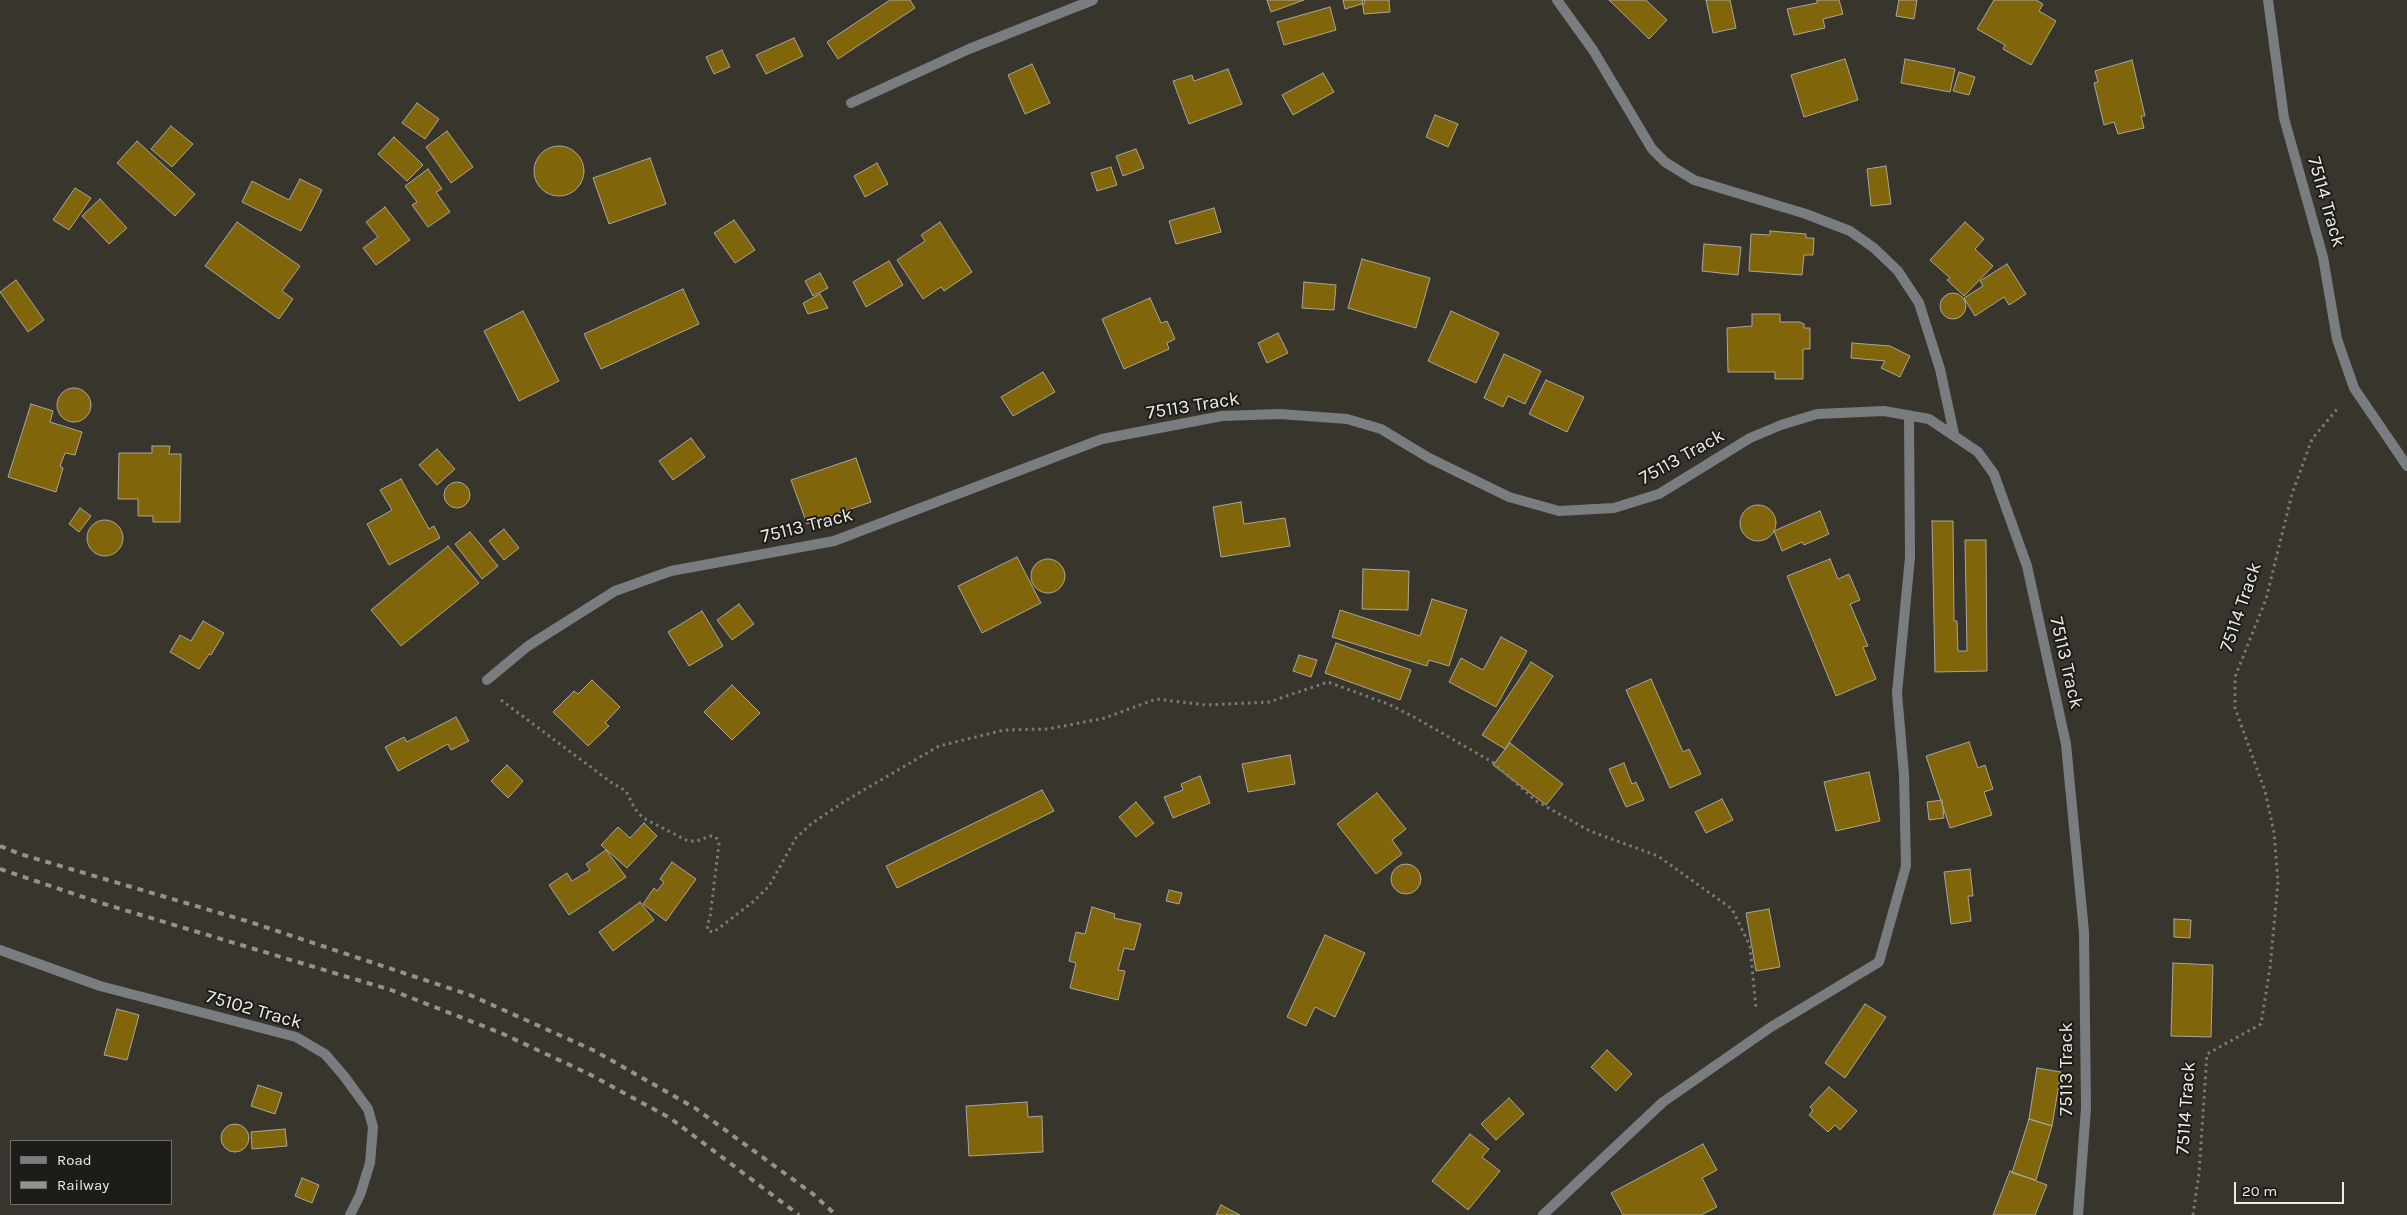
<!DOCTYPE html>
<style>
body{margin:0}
#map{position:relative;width:2407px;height:1215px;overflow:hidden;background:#38352d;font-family:Karla,sans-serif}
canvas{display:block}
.legend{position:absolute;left:10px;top:1140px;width:162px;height:65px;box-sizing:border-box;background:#1e1c19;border:1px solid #716f6b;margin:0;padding:6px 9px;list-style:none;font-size:15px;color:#edebe6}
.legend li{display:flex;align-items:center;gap:10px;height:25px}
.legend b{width:25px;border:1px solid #716f6b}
.scale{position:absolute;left:2234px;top:1182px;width:110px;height:22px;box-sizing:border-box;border:2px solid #edebe6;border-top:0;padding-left:6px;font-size:15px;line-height:18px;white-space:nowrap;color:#edebe6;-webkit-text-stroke:4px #1e1c19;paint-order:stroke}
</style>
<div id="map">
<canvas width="2407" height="1215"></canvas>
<ul class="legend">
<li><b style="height:6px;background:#7a7d80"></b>Road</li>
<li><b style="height:6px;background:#94928c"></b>Railway</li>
</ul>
<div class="scale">20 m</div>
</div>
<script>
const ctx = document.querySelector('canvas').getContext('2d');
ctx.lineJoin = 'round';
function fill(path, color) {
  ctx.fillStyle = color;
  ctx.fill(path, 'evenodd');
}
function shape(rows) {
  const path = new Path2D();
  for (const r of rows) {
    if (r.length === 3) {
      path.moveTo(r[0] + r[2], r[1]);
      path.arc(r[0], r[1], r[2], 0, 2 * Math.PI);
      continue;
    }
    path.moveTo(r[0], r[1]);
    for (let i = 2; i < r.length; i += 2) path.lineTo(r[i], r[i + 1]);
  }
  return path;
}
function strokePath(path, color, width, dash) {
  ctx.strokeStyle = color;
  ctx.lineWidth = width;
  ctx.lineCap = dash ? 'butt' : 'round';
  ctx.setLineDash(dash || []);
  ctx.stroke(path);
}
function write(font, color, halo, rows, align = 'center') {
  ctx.font = font + ' Karla,sans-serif';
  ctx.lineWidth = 4;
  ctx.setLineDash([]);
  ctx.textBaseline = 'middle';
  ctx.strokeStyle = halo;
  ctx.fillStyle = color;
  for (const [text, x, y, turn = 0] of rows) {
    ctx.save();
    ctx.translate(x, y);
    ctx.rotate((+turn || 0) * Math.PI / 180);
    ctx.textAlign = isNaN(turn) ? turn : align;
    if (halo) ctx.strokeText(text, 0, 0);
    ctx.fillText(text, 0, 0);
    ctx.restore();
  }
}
const building = shape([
 [890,0,910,0,915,8,838,59,827,42,890,0],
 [1267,0,1304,0,1271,12,1267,0],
 [1343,0,1364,0,1365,3,1345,9,1343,0],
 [1362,0,1389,0,1390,12,1364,14,1362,0],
 [1609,0,1646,0,1667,20,1649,39,1609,0],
 [1706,0,1730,0,1736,28,1713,33,1706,0],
 [1817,0,1839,0,1843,14,1823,19,1825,28,1794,35,1787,9,1817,3,1817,0],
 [1899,0,1917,0,1914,19,1896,16,1899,0],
 [1994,0,2036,0,2043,4,2039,11,2056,21,2031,65,2003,49,2005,45,1977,29,1994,0],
 [1330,7,1336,30,1284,45,1277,22,1330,7],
 [794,38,803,56,766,74,756,55,794,38],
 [722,50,730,67,714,74,706,57,722,50],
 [1845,59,1858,100,1804,117,1791,75,1845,59],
 [1905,59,1955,69,1950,92,1901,83,1905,59],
 [2132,60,2145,116,2141,116,2144,128,2118,134,2114,122,2104,125,2094,83,2098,82,2095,71,2132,60],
 [1032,64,1050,103,1025,114,1008,75,1032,64],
 [1228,69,1242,104,1189,124,1173,81,1192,75,1194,81,1228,69],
 [1959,72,1975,77,1969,95,1953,91,1959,72],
 [1323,73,1334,92,1293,115,1282,95,1323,73],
 [417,103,439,119,425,139,402,123,417,103],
 [1435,115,1458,124,1448,147,1426,137,1435,115],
 [171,126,193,144,172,167,151,149,171,126],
 [447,131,473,167,451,183,426,147,447,131],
 [394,137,423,165,407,181,378,154,394,137],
 [137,141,195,194,175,216,117,163,137,141],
 [559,171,25],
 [1136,149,1144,168,1123,176,1116,156,1136,149],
 [650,158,666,204,609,224,593,178,650,158],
 [877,163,888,184,865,197,854,176,877,163],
 [1886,166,1891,204,1871,206,1867,169,1886,166],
 [1111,167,1117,185,1097,191,1091,173,1111,167],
 [428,169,442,189,436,192,450,212,428,227,412,205,417,202,405,186,428,169],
 [300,179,322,190,301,231,242,202,252,181,289,200,300,179],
 [75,188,91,198,69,230,53,220,75,188],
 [100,199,127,228,109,244,82,216,100,199],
 [385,207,410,240,376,265,363,248,378,237,366,222,385,207],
 [1214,208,1221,232,1176,244,1169,221,1214,208],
 [734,220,755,250,735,263,714,233,734,220],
 [237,222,300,266,282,291,293,299,279,319,205,266,237,222],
 [940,222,972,272,944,291,941,287,923,299,897,260,925,241,921,235,940,222],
 [1965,222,1984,239,1975,249,1993,266,1964,296,1947,280,1950,278,1930,260,1965,222],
 [1770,231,1806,234,1806,238,1814,238,1813,255,1804,255,1802,275,1749,271,1751,234,1770,235,1770,231],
 [1704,244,1741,247,1738,275,1702,271,1704,244],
 [1362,259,1430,278,1416,328,1348,308,1362,259],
 [889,261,903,285,866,307,853,282,889,261],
 [2007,264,2026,294,2009,305,2004,297,1975,316,1964,298,1983,286,1980,281,2007,264],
 [820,273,828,288,813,296,805,281,820,273],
 [16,280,44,320,28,332,0,292,16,280],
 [1304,282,1336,285,1334,310,1302,308,1304,282],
 [683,289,699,324,601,369,584,334,683,289],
 [1953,306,13],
 [820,294,828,308,808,314,803,303,820,294],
 [1150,298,1161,323,1167,321,1175,339,1167,343,1169,349,1124,369,1102,319,1150,298],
 [523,311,559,381,519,401,484,331,523,311],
 [1451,311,1499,333,1476,383,1428,361,1451,311],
 [1752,314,1780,314,1780,322,1800,322,1804,324,1804,328,1810,328,1810,349,1803,349,1803,379,1775,379,1775,372,1728,372,1727,328,1752,326,1752,314],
 [1278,333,1288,353,1267,363,1258,343,1278,333],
 [1852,343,1890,346,1910,356,1900,377,1881,368,1885,361,1851,358,1852,343],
 [1504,354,1541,371,1525,404,1508,396,1503,407,1484,398,1504,354],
 [1043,372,1055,392,1013,416,1001,397,1043,372],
 [1546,380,1584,397,1567,432,1529,414,1546,380],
 [74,405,17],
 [31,404,53,411,50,422,82,432,75,455,65,453,60,466,63,468,56,492,8,477,31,404],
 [691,438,705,457,673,480,659,461,691,438],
 [152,446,170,446,169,454,181,454,180,522,153,522,153,516,138,516,138,499,118,499,119,453,152,453,152,446],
 [437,449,455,469,437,485,419,465,437,449],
 [856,458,871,502,807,524,791,480,856,458],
 [401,479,429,529,434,526,440,538,389,565,367,524,392,510,380,490,401,479],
 [457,495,13],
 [1241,502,1244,524,1285,518,1290,546,1221,557,1213,507,1241,502],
 [1758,523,18],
 [80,508,91,516,79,532,69,524,80,508],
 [1820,511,1829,534,1804,545,1802,542,1782,551,1774,531,1820,511],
 [105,538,18],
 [1932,521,1953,521,1954,621,1957,621,1958,651,1967,651,1965,540,1986,540,1987,671,1935,672,1932,521],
 [504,529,519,548,504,560,489,541,504,529],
 [470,532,498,566,482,579,455,544,470,532],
 [448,546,479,583,401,646,371,610,448,546],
 [1017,557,1041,603,982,633,958,586,1017,557],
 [1048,576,17],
 [1830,559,1838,579,1849,574,1860,600,1850,604,1868,646,1863,647,1876,679,1836,696,1787,576,1830,559],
 [1363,569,1409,571,1408,610,1362,609,1363,569],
 [1432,599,1467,610,1449,666,1429,660,1427,666,1332,637,1340,610,1420,636,1432,599],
 [739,604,754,624,732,640,717,620,739,604],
 [702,611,723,646,689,666,668,632,702,611],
 [203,621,224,633,211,655,209,654,199,669,170,652,180,635,191,641,203,621],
 [1501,637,1527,651,1496,707,1449,682,1461,658,1483,670,1501,637],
 [1336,643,1411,670,1400,700,1325,673,1336,643],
 [1299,655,1317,660,1311,677,1293,671,1299,655],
 [1531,662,1553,676,1505,749,1482,735,1531,662],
 [1651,679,1683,752,1689,749,1701,774,1670,788,1626,690,1651,679],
 [592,680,620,707,605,723,609,726,588,746,553,712,574,691,578,694,592,680],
 [732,685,760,713,732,740,704,712,732,685],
 [456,717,469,741,451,750,448,744,398,771,385,747,404,737,407,742,456,717],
 [1969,742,1978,768,1985,765,1993,789,1984,792,1992,815,1950,828,1926,756,1969,742],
 [1510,743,1563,784,1546,805,1493,765,1510,743],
 [1290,755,1295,784,1248,792,1242,764,1290,755],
 [1624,763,1632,784,1636,782,1644,800,1626,807,1609,769,1624,763],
 [507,765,523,781,508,798,491,781,507,765],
 [1869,772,1880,821,1836,831,1824,782,1869,772],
 [1200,776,1210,803,1173,818,1164,797,1183,790,1181,784,1200,776],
 [1042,790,1054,811,897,888,886,866,1042,790],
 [1377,793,1406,829,1392,840,1402,854,1376,874,1337,824,1377,793],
 [1722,799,1733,820,1706,833,1695,812,1722,799],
 [1942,800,1944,818,1929,820,1927,802,1942,800],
 [1136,802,1154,823,1136,837,1119,817,1136,802],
 [644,823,657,836,627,868,601,845,618,827,630,838,644,823],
 [606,850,626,877,569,915,549,885,567,873,572,881,590,870,586,864,606,850],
 [672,862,696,879,666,921,643,904,654,888,657,891,664,882,660,879,672,862],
 [1406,879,15],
 [1970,869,1973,896,1968,896,1971,921,1951,924,1944,872,1970,869],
 [1169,890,1182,893,1179,904,1166,901,1169,890],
 [640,902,654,920,613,951,599,932,640,902],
 [1092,907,1115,914,1114,918,1141,924,1134,950,1124,948,1118,970,1125,971,1118,1000,1070,988,1076,963,1069,961,1076,932,1085,934,1092,907],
 [1769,909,1780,967,1756,971,1746,913,1769,909],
 [2174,919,2191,920,2190,938,2174,937,2174,919],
 [1325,935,1365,953,1335,1017,1315,1007,1306,1026,1287,1017,1325,935],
 [2173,963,2213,965,2211,1037,2171,1036,2173,963],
 [1865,1004,1886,1017,1845,1078,1825,1063,1865,1004],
 [117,1009,139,1015,127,1060,104,1055,117,1009],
 [1607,1050,1632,1074,1616,1091,1591,1067,1607,1050],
 [2037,1068,2061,1072,2052,1126,2029,1119,2037,1068],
 [258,1085,282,1093,275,1114,251,1106,258,1085],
 [1829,1087,1857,1111,1840,1130,1835,1125,1828,1132,1809,1115,1813,1110,1810,1107,1829,1087],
 [1509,1098,1524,1114,1496,1140,1481,1124,1509,1098],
 [1027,1102,1028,1117,1042,1116,1043,1152,969,1156,966,1106,1027,1102],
 [2029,1119,2052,1126,2036,1180,2012,1173,2029,1119],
 [235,1138,14],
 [285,1129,287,1146,252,1149,251,1132,285,1129],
 [1470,1134,1489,1149,1482,1157,1500,1171,1468,1210,1432,1181,1470,1134],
 [1703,1144,1717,1170,1702,1178,1717,1207,1701,1215,1623,1215,1611,1193,1703,1144],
 [2010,1171,2047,1185,2035,1215,1993,1215,2010,1171],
 [302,1178,319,1185,312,1203,295,1196,302,1178],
 [1221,1205,1240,1215,1216,1215,1221,1205]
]);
fill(building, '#81650a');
strokePath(building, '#a9a69d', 1);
strokePath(shape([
 [501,700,612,783,626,791,635,809,643,818,688,841,697,841,710,836,716,837,719,844,716,868,710,918,707,925,708,931,714,932,754,901,769,886,796,838,811,824,845,801,939,746,1004,730,1048,729,1105,718,1156,699,1206,705,1269,702,1328,682,1388,704,1414,717,1494,763,1536,801,1590,831,1658,856,1732,909,1750,946,1756,1008],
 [2193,1215,2199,1173,2207,1054,2261,1024,2270,968,2278,882,2274,832,2265,791,2235,708,2235,677,2266,599,2292,494,2312,439,2338,408]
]), '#7d7a73', 3, [2.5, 4]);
strokePath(shape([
 [1557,0,1593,50,1652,149,1665,162,1694,180,1806,214,1850,231,1874,248,1898,271,1919,303,1940,369,1954,434],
 [2268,0,2284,118,2323,257,2337,339,2354,388,2407,466],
 [851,103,969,49,1093,0],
 [487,680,528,646,615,591,671,571,834,541,1102,439,1222,416,1280,414,1347,419,1381,429,1429,458,1509,497,1559,511,1614,508,1659,494,1750,438,1781,425,1817,414,1884,411,1929,419,1978,452,1994,474,2027,566,2066,744,2084,932,2086,1108,2078,1215],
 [0,950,100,986,296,1037,325,1054,344,1076,368,1109,373,1127,370,1163,360,1195,350,1215],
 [1543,1215,1663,1102,1771,1027,1879,962,1906,866,1904,775,1897,693,1910,557,1909,416]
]), '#7a7d80', 10);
strokePath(shape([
 [0,846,20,854,250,922,470,995,595,1051,695,1108,813,1194,836,1215],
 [0,869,101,903,391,990,501,1033,589,1074,670,1118,799,1215]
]), '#94928c', 4, [6, 6]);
write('19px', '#edebe6', '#1e1c19', [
 ["75114 Track",2326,202,74],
 ["75113 Track",1193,406,-9],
 ["75113 Track",1682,457,-29],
 ["75113 Track",807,526,-14],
 ["75114 Track",2241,607,-71],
 ["75113 Track",2066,663,77],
 ["75102 Track",254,1010,16],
 ["75113 Track",2067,1069,-90],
 ["75114 Track",2186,1108,-86]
]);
</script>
